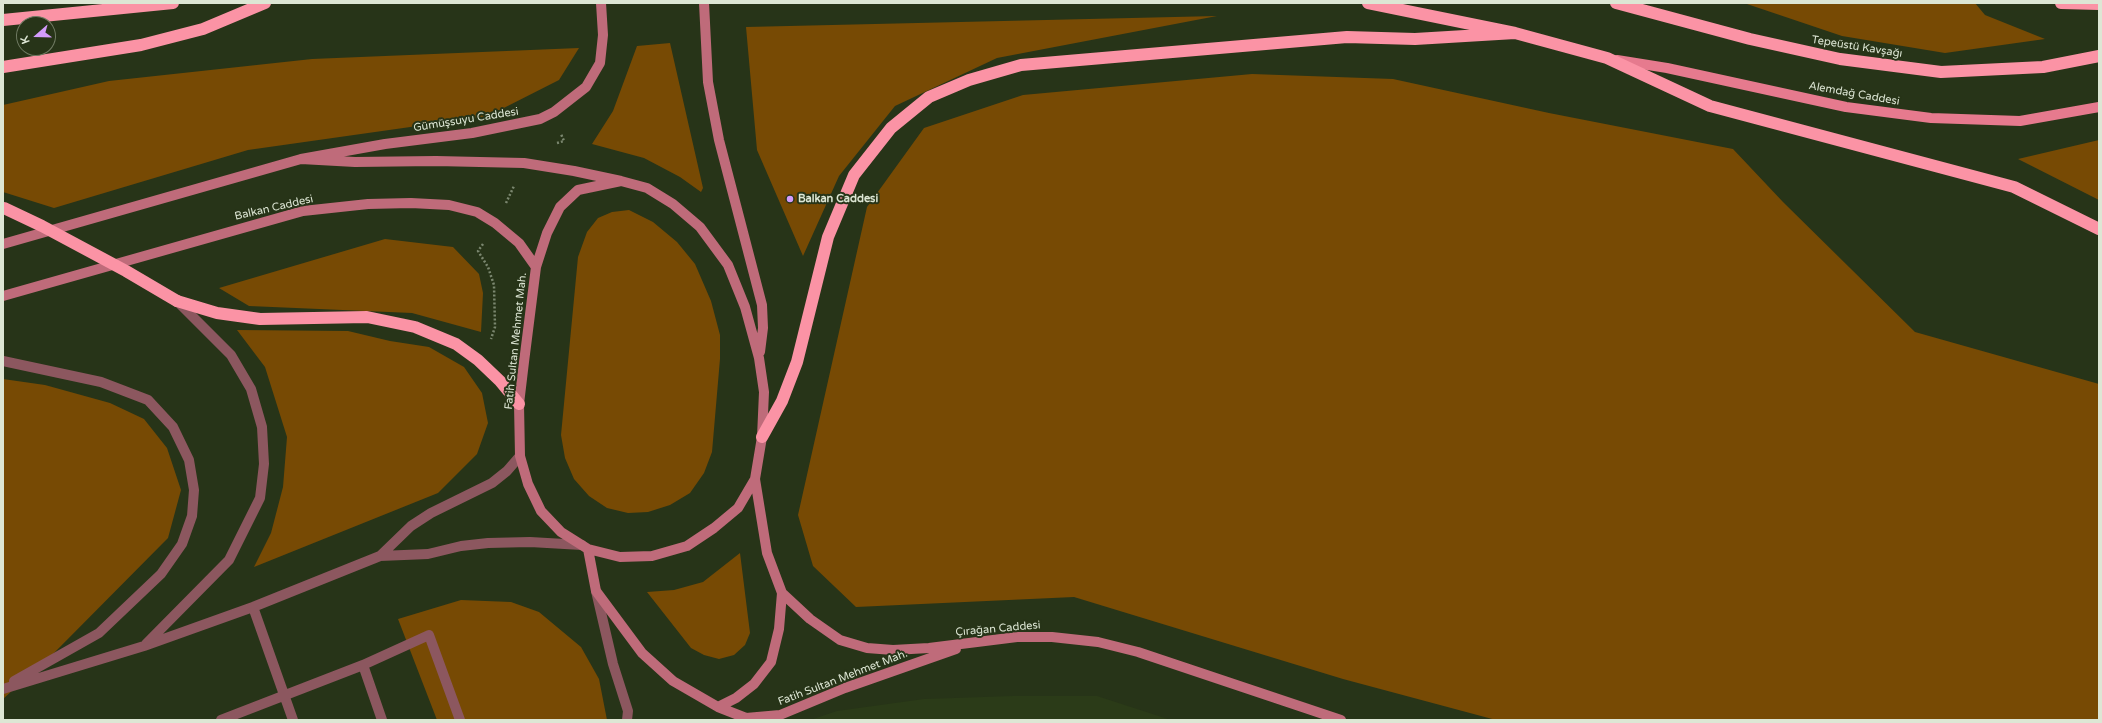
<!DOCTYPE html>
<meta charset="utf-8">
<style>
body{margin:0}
#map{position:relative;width:2102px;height:723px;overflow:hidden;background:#273418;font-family:"Varela Round",sans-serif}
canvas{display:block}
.frame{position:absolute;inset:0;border:4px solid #dde6d4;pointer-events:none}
.north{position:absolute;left:16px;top:16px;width:40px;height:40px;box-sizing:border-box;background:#273418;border:1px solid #707b63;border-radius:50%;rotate:250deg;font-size:11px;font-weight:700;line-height:16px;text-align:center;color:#dde6d4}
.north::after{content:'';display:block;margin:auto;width:14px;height:18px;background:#d39cfc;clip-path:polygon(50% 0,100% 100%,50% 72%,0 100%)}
</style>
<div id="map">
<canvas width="2102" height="723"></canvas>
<div class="frame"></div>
<div class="north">K</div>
</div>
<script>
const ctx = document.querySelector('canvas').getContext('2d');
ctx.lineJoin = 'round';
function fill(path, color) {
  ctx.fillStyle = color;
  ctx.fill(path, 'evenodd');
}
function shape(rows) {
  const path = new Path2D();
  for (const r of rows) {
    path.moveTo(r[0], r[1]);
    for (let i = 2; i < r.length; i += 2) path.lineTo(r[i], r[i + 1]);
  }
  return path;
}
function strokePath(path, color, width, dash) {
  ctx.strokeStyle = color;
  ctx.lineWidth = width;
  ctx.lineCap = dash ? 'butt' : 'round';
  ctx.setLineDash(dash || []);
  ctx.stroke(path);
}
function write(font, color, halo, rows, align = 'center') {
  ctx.font = font + ' "Varela Round",sans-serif';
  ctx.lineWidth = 4;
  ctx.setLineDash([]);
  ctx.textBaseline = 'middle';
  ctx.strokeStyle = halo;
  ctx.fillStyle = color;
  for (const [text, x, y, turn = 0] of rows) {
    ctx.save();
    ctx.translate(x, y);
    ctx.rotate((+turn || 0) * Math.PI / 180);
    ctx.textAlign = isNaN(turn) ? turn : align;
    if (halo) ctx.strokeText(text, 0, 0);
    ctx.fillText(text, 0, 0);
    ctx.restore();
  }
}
fill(shape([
 [1013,696,1097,696,1171,720,810,720,837,711,924,699]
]), '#2b3b18');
fill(shape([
 [1744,3,1975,3,1985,15,2045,39,1945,53,1842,36],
 [1217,16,997,58,895,106,839,176,803,256,757,150,746,27],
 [670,43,703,188,701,192,680,177,644,158,592,144,613,111,637,46],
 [579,48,559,80,488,116,248,150,54,208,3,192,3,105,109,81,312,59],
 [1252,74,1393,79,1549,113,1733,149,1783,202,1915,332,2099,384,2099,720,1496,720,1343,679,1074,597,856,607,813,566,798,515,867,207,924,128,1023,95],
 [2099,140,2099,200,2018,159],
 [629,210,653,222,677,242,695,264,711,301,720,335,720,359,712,452,704,473,690,493,670,505,648,512,628,513,607,508,589,496,574,479,565,458,561,435,578,257,587,232,598,218,612,212],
 [385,239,453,247,479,274,483,293,481,332,412,313,249,306,219,288],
 [237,330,348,331,390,341,429,347,464,367,482,393,488,423,477,454,438,493,254,567,271,533,283,487,287,437,265,367],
 [3,379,45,385,110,403,144,419,167,448,181,490,168,538,55,652,3,699],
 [740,553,750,633,745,645,734,655,719,659,704,655,691,648,647,592,674,590,703,582],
 [461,600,511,602,539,612,581,647,599,679,607,720,437,720,398,619]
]), '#774a04');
strokePath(shape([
 [557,143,564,141,561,134],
 [506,203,514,186],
 [483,244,478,251,488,267,494,285,495,327,491,339]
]), '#7b876f', 2.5, [2, 2]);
strokePath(shape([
 [3,361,101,382,148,400,173,427,189,460,194,490,192,516,182,544,161,574,99,633,14,681],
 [380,556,411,526,431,513,492,483,507,471,520,456],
 [596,591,613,664,628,711,627,720],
 [253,607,293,720],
 [146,644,229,560,260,498,264,464,262,427,251,389,231,355,177,301],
 [363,665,382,720],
 [3,689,144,646,253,607,380,556,428,554,461,546,488,543,530,542,582,545],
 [221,720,363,665,429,635,460,720]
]), '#8c575f', 10);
strokePath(shape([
 [704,3,708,82,719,140,762,305,763,328,760,352],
 [301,159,355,162,436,161,524,163,574,171,621,181,647,188,673,204,700,227,728,265,745,307,759,358,764,392,762,437,755,479,738,508,714,528,687,546,652,556,620,557,588,549,561,532,541,511,528,484,520,456,519,404,524,362,536,267,547,233,560,207,578,190,621,181],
 [3,244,301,159,385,144,472,133,540,119,554,112,586,87,600,63,603,35,601,3],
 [3,296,303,211,368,204,411,203,449,205,477,212,495,223,519,243,536,267],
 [755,479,767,553,782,593,810,619,840,640,867,648,893,650,929,648,1017,637,1052,637,1098,642,1138,652,1341,720],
 [588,549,596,591,642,653,673,681,718,707,746,718,780,715,845,688,956,649],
 [718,707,736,698,754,684,771,662,779,629,782,593]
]), '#bf6b7a', 10);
strokePath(shape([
 [1617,60,1667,68,1846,107,1931,118,2020,121,2099,107]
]), '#e67a8e', 10);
strokePath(shape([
 [1368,3,1515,33,1607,58,1710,106,2014,187,2099,229],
 [1616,3,1750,39,1840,59,1941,72,2043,67,2099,56],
 [2061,3,2099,4],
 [3,20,173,3],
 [3,67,141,45,203,29,265,3],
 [177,301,217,313,260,319,367,317,415,327,456,344,478,360,500,381,519,404],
 [762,437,782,401,797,362,828,237,854,175,891,128,929,97,969,80,1021,65,1347,37,1415,39,1515,33]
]), '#fb93a5', 12);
strokePath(shape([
 [4,208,42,226,126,271,177,301]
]), '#fb93a5', 12);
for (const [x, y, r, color] of [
 [790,199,4,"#d39cfc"]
]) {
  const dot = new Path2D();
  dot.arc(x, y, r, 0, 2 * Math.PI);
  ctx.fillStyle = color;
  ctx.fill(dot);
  strokePath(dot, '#273418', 1.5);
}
write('11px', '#dde6d4', '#273418', [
 ["Tepeüstü Kavşağı",1857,47,9],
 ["Alemdağ Caddesi",1854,94,10],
 ["Gümüşsuyu Caddesi",466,120,-9],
 ["Balkan Caddesi",274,208,-13],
 ["Fatih Sultan Mehmet Mah.",516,341,-84],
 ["Çırağan Caddesi",998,629,-5],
 ["Fatih Sultan Mehmet Mah.",843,678,-21]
]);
write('bold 11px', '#dde6d4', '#273418', [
 ["Balkan Caddesi",798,199]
], 'left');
</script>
